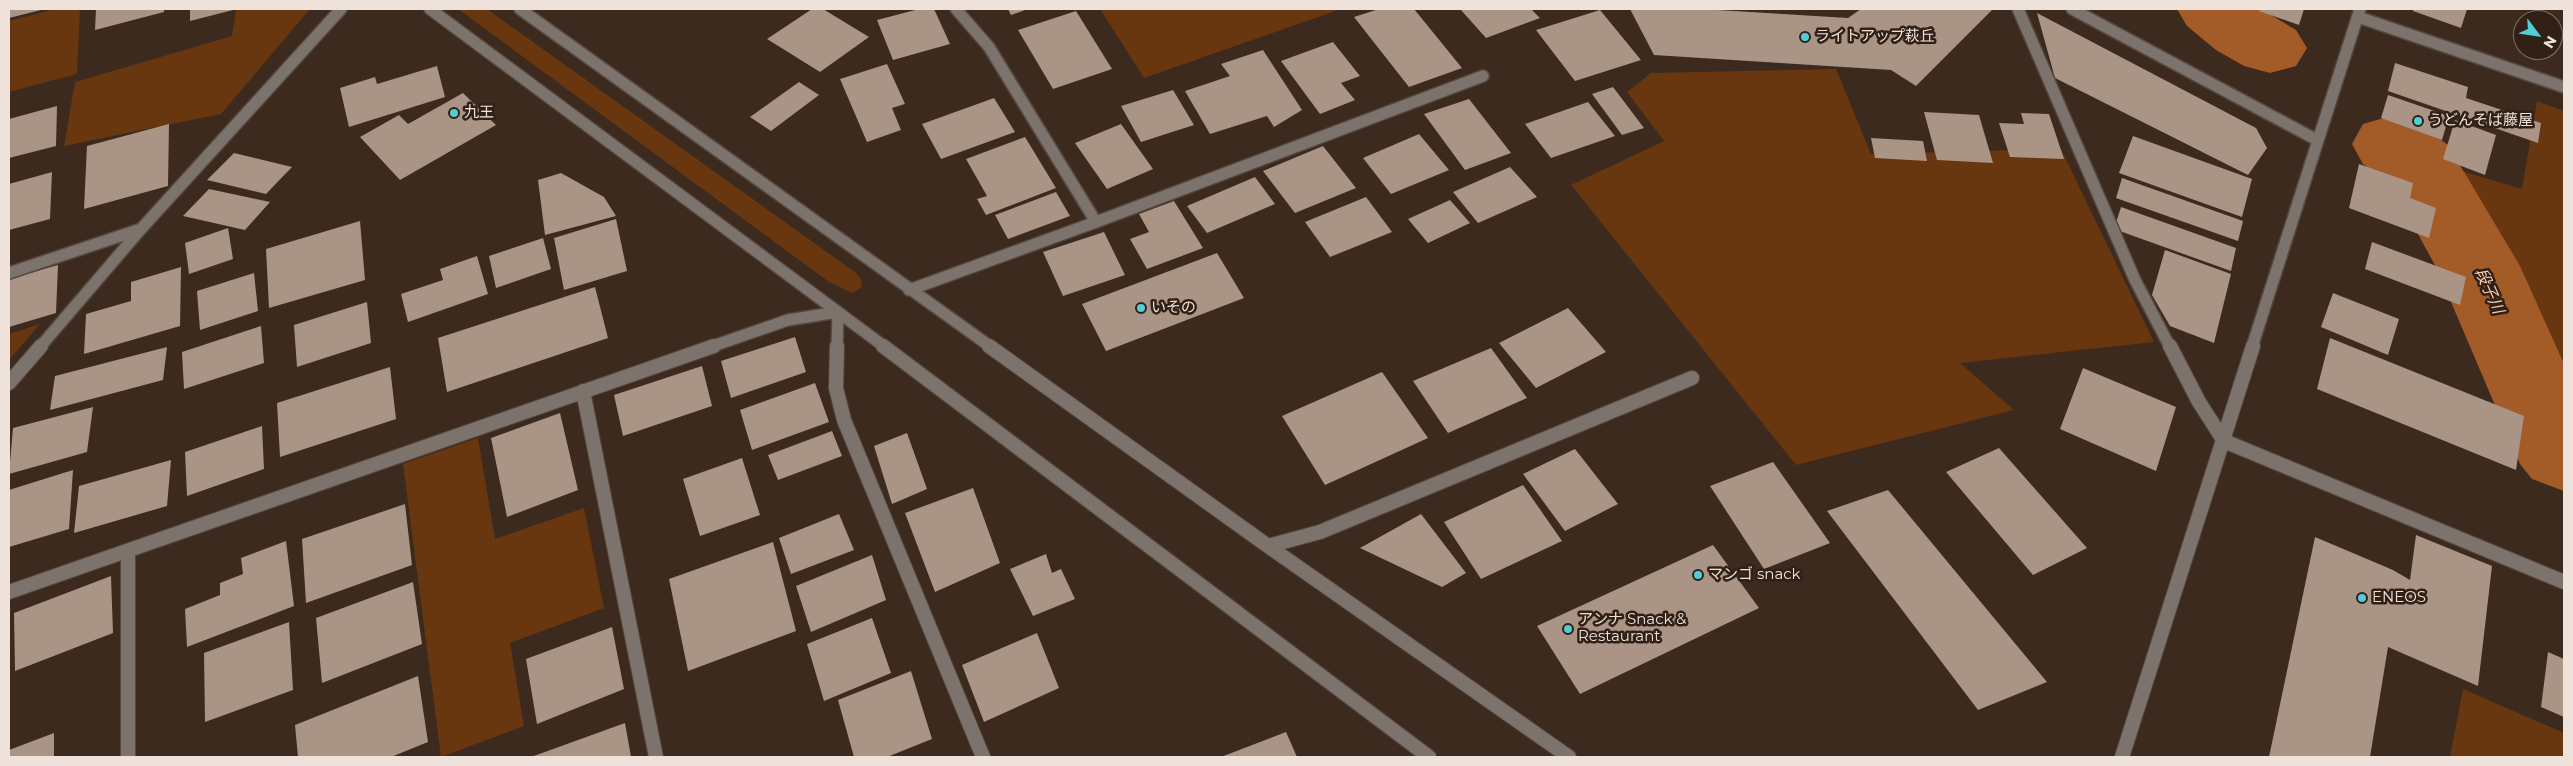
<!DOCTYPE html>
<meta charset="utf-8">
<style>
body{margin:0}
#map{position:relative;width:2573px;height:766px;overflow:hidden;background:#3c2a1e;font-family:Montserrat,sans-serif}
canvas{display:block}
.frame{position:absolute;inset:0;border:10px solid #eee2da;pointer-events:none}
.north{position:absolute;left:2513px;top:10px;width:50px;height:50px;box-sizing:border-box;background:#312015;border:1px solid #7d6e64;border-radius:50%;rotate:121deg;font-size:14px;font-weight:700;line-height:20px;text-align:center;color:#eee2da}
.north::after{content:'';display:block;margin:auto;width:18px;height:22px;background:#52ccd6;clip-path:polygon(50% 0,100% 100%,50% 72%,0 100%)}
</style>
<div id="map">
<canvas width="2573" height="766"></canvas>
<div class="frame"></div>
<div class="north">N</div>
</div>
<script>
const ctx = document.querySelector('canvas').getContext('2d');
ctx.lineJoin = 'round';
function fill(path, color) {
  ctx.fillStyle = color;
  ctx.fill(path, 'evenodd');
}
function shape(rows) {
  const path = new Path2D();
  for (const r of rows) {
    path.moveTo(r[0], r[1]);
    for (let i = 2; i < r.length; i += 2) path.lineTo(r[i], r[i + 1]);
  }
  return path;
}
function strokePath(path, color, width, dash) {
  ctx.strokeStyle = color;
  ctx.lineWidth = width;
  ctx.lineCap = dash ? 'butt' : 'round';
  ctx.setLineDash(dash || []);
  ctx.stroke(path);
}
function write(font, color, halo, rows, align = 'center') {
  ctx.font = font + ' Montserrat,"Noto Sans JP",sans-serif';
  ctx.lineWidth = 5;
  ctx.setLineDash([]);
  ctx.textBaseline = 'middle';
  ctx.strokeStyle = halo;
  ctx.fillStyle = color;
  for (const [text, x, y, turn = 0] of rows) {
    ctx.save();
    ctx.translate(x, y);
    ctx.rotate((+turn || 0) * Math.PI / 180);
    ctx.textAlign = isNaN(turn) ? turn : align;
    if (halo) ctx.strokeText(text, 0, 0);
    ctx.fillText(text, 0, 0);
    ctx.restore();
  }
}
fill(shape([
 [55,9,80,9,77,74,9,92,9,21],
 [236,9,310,9,221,114,64,146,75,82,232,36],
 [458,9,487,9,855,272,861,279,862,287,852,293,829,282],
 [1100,9,1341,9,1144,78],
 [1836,69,1871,154,2061,149,2154,342,1960,363,2014,410,1796,465,1571,185,1664,141,1627,92,1651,73],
 [2537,101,2564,111,2564,429,2506,389,2411,156,2522,189],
 [40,324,9,360,9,334],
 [478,438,495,539,584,508,604,608,510,643,524,726,441,757,403,464],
 [2463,689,2564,733,2564,757,2450,757]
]), '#68360f');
fill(shape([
 [2177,9,2261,9,2296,30,2307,48,2296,66,2270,73,2244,66,2216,50,2187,26,2177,9],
 [2391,116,2419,124,2448,145,2520,266,2564,364,2564,491,2532,479,2520,464,2437,269,2392,186,2363,164,2352,144,2363,124,2391,116]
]), '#a35c28');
fill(shape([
 [9,9,45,9,9,18],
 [96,9,164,9,164,12,95,30],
 [190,9,237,9,190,21],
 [812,9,823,9,869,37,820,72,767,39],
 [919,9,934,9,950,44,893,60,877,20],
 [1008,9,1028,9,1011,15],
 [1379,9,1414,9,1462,68,1409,87,1354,17],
 [1464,9,1531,9,1540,18,1486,38,1461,10],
 [1630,9,1701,9,1848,18,1861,9,1993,9,1916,86,1891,70,1654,55],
 [2260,9,2304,9,2299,25,2259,11],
 [2414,9,2467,9,2461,28,2413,11],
 [1600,10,1641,60,1575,81,1536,30],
 [1076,11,1112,69,1053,89,1018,30],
 [2037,13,2256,128,2267,148,2248,175,2055,78],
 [1333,42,1360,76,1341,83,1355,100,1320,114,1281,61],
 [1263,50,1302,110,1274,127,1267,116,1210,134,1185,91,1230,76,1221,64],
 [2395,63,2468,87,2466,98,2541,123,2538,143,2388,91],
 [887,64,905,104,892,108,901,130,867,142,840,79],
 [437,66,445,97,349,127,340,88,375,77,377,84],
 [799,82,819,95,771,131,750,117],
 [1613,87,1644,128,1622,135,1592,94],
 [1173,90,1194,125,1141,142,1121,106],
 [463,93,496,125,400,180,360,137,399,115,408,124],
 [2388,95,2449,116,2442,140,2381,118],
 [994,98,1015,132,941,159,922,124],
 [1469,99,1511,153,1465,170,1424,114],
 [1588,102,1615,136,1551,158,1525,124],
 [57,106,56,146,9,158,9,119],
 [1924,112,1979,115,1993,163,1937,160],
 [2021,113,2049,114,2064,159,2010,157,1999,123,2024,124],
 [2455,120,2496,135,2485,175,2443,159],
 [169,124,168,186,84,209,87,146],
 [1121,124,1153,169,1107,189,1075,143],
 [1419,134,1449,170,1391,194,1363,158],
 [2133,136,2252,179,2242,217,2119,173],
 [1025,137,1056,188,986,215,977,199,987,196,966,159],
 [1871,138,1923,141,1927,161,1875,158],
 [1323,146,1356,188,1295,213,1263,171],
 [234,153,292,167,266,194,207,180],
 [2359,164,2413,183,2410,198,2436,208,2429,238,2349,208],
 [1510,167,1537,197,1478,223,1453,192],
 [52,172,50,219,9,230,9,184],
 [561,173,604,197,616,216,545,235,538,180],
 [1255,177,1275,204,1207,233,1187,206],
 [2122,178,2243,221,2238,241,2116,198],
 [209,189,270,202,245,230,183,216],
 [1056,192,1070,216,1008,239,995,215],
 [1366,197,1392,232,1330,257,1305,222],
 [1450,200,1470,223,1428,243,1408,219],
 [1174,201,1203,248,1147,269,1130,239,1149,232,1139,214],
 [2121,207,2236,248,2231,271,2114,229],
 [616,219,627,271,564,290,554,238],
 [360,221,365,280,269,308,266,249],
 [228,228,233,259,189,274,185,243],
 [1104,232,1125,275,1063,296,1043,252],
 [543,238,551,269,496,288,489,256],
 [2372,242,2466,277,2460,305,2365,269],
 [2165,250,2231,274,2214,343,2170,326,2152,295],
 [1217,253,1244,298,1106,351,1082,304],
 [477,256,488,294,408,322,401,294,443,280,440,269],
 [58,265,56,313,9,327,9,279],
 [181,267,180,326,84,354,86,314,131,301,131,282],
 [254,273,258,311,200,330,197,291],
 [595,287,608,338,447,392,438,338],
 [2333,293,2399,319,2388,355,2321,327],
 [367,302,371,343,297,367,294,325],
 [1568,308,1606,352,1536,388,1499,343],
 [261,326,264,363,184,389,182,352],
 [795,337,806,372,731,398,721,361],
 [2330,338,2524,416,2516,470,2317,389],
 [167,347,163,380,50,410,55,376],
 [1491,348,1527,398,1448,433,1413,381],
 [702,366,712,406,623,436,614,395],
 [390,367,396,419,280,457,277,403],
 [2083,368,2176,407,2156,471,2060,429],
 [1382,372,1428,438,1325,485,1282,416],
 [815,383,829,422,752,450,740,410],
 [93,407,87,452,9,474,13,428],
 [560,413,578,490,507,517,491,438],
 [262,426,264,469,187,496,185,452],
 [832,431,842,456,778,480,768,455],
 [907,433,927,489,892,504,874,446],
 [1999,448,2087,548,2033,575,1946,472],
 [1575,449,1618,504,1565,531,1523,474],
 [742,458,760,515,700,536,683,479],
 [171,460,167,506,74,533,79,486],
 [1773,462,1830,543,1764,569,1710,486],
 [73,470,69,529,9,547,9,490],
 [1523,485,1562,541,1481,579,1444,522],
 [973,488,1000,563,935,592,905,513],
 [1888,490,2047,682,1978,710,1827,511],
 [405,504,412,565,306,603,302,539],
 [839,514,854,550,791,574,779,538],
 [1421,514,1466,573,1442,587,1360,548],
 [2416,535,2492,566,2478,686,2388,647,2370,757,2269,757,2315,537,2393,570,2410,580],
 [286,541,294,606,187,647,185,609,220,595,220,583,243,574,241,558],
 [773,542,796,631,688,671,669,579],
 [1713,545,1759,608,1580,694,1537,626],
 [1046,554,1052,573,1061,569,1075,599,1033,616,1010,569],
 [872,555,886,600,811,632,796,586],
 [111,576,113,633,15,671,14,613],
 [413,582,422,644,322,683,316,618],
 [872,618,891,673,824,701,807,644],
 [289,622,293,690,205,722,204,653],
 [612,627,624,689,537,724,526,659],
 [1037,633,1059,688,984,722,962,665],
 [2548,652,2564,659,2564,717,2541,707],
 [911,671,932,739,887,757,854,757,838,700],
 [418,676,428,742,391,757,298,757,295,725],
 [625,723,631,757,531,757],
 [1286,732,1297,757,1221,757],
 [54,733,54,757,9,757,9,750]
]), '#aa9486');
const minorFar1 = shape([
 [430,9,885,347],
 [520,9,991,347],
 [2018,9,2135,280,2170,347],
 [2072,9,2317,140],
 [2358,17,2564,87],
 [1096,222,1483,76],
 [9,273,141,229],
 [909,290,1096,222,989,47,956,9],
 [40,347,141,229,341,9],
 [710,347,788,320,838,312,837,347],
 [2252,347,2360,9]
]);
const minor = shape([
 [837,346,836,388,844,420,983,757],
 [883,346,1429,757],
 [989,346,1268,546,1569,757],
 [2170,346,2199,402,2224,441,2564,582],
 [9,383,41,346],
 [583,391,656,757],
 [1268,546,1320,532,1692,378],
 [128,551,128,757],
 [9,592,714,346],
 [2122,757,2253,346]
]);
strokePath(minorFar1, '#58473c', 14);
strokePath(minor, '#58473c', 16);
strokePath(minorFar1, '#7c736d', 11);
strokePath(minor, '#7c736d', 14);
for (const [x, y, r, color] of [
 [1805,37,5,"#52ccd6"],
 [454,113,5,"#52ccd6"],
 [2418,121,5,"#52ccd6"],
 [1141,308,5,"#52ccd6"],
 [1698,575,5,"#52ccd6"],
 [2362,598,5,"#52ccd6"],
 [1568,629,5,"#52ccd6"]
]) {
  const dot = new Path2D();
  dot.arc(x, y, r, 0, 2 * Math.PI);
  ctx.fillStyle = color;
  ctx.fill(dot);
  strokePath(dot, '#312015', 2);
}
write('15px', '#eee2da', '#312015', [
 ["ライトアップ萩丘",1815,37],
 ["九王",464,113],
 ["うどんそば藤屋",2428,121],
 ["いその",1151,308],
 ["マンゴ snack",1708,575],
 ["ENEOS",2372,598],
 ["アンナ Snack &",1578,620],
 ["Restaurant",1578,637]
], 'left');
write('italic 16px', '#f6cdb4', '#312015', [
 ["段子川",2489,291,66]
]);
</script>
